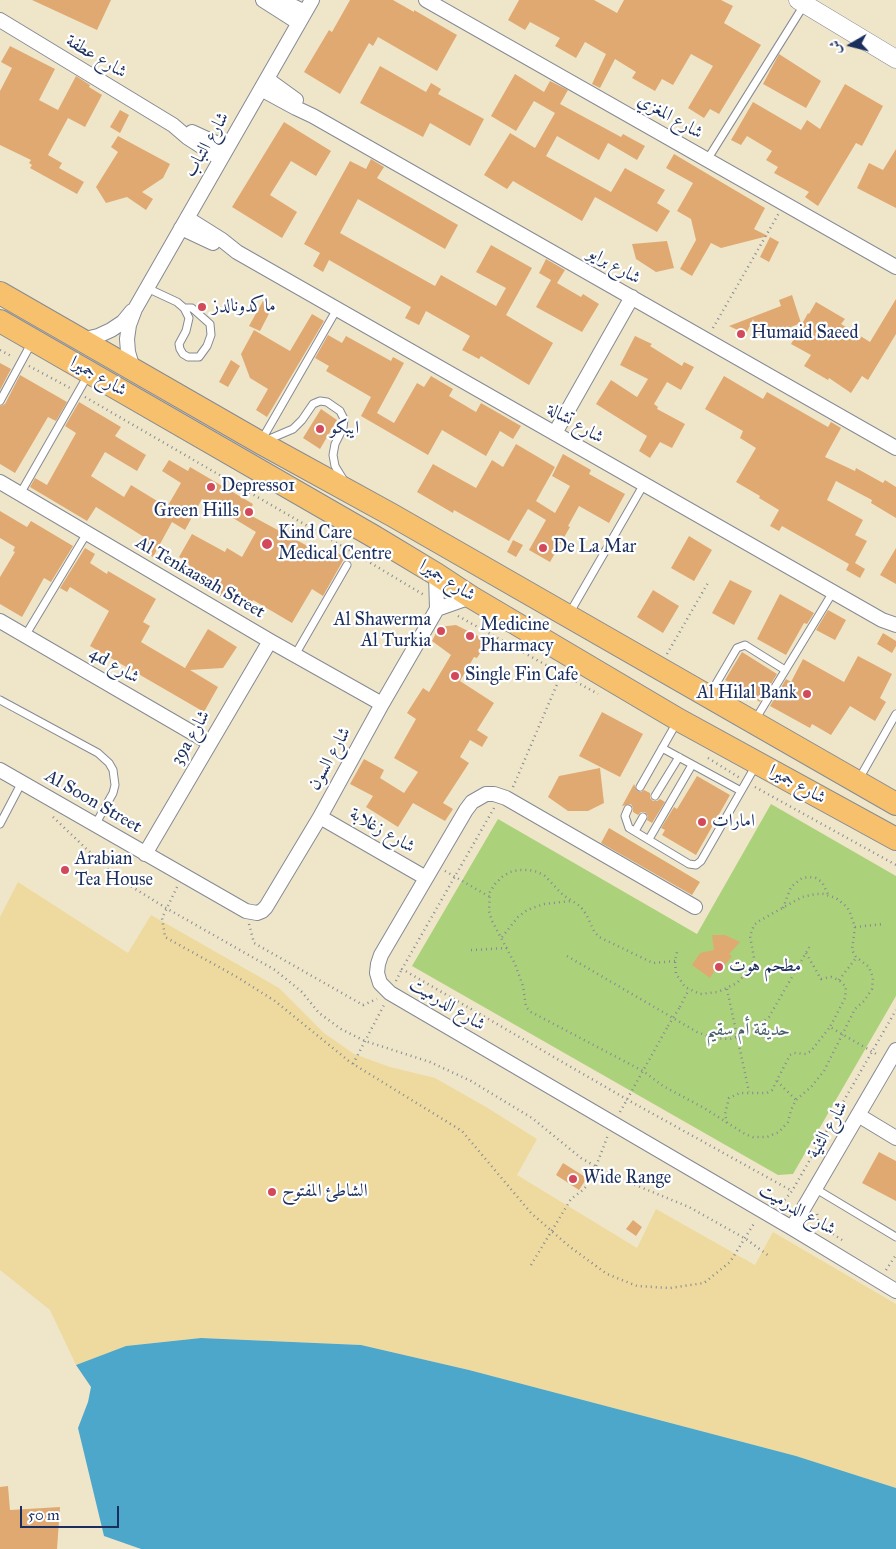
<!DOCTYPE html>
<meta charset="utf-8">
<style>
body{margin:0}
#map{position:relative;width:896px;height:1549px;overflow:hidden;background:#efe6c9;font-family:"IM FELL Great Primer",Amiri,serif}
canvas{display:block}
.north{position:absolute;left:826px;top:20px;width:50px;height:50px;-webkit-text-stroke:4px #fff;paint-order:stroke;rotate:262deg;font-size:14px;font-weight:700;line-height:20px;text-align:center;color:#1b2f5e}
.north::after{content:'';display:block;margin:auto;width:18px;height:22px;background:#1b2f5e;clip-path:polygon(50% 0,100% 100%,50% 72%,0 100%)}
.scale{position:absolute;left:20px;top:1506px;width:99px;height:22px;box-sizing:border-box;border:2px solid #1b2f5e;border-top:0;padding-left:6px;font-size:15px;line-height:18px;white-space:nowrap;color:#1b2f5e;-webkit-text-stroke:4px #fff;paint-order:stroke}
</style>
<div id="map">
<canvas width="896" height="1549"></canvas>
<div class="north">ش</div>
<div class="scale">50 m</div>
</div>
<script>
const ctx = document.querySelector('canvas').getContext('2d');
ctx.lineJoin = 'round';
function fill(path, color) {
  ctx.fillStyle = color;
  ctx.fill(path, 'evenodd');
}
function shape(rows) {
  const path = new Path2D();
  for (const r of rows) {
    path.moveTo(r[0], r[1]);
    for (let i = 2; i < r.length; i += 2) path.lineTo(r[i], r[i + 1]);
  }
  return path;
}
function strokePath(path, color, width, dash) {
  ctx.strokeStyle = color;
  ctx.lineWidth = width;
  ctx.lineCap = dash ? 'butt' : 'round';
  ctx.setLineDash(dash || []);
  ctx.stroke(path);
}
function write(font, color, halo, rows, align = 'center') {
  ctx.font = font + ' "IM FELL Great Primer",Amiri,serif';
  ctx.lineWidth = 4.5;
  ctx.setLineDash([]);
  ctx.textBaseline = 'middle';
  ctx.strokeStyle = halo;
  ctx.fillStyle = color;
  for (const [text, x, y, turn = 0] of rows) {
    ctx.save();
    ctx.translate(x, y);
    ctx.rotate((+turn || 0) * Math.PI / 180);
    ctx.textAlign = isNaN(turn) ? turn : align;
    if (halo) ctx.strokeText(text, 0, 0);
    ctx.fillText(text, 0, 0);
    ctx.restore();
  }
}
fill(shape([
 [771,804,896,876,896,996,793,1174,778,1175,412,966,498,819,697,934]
]), '#acd17b');
fill(shape([
 [18,882,128,953,151,915,279,988,324,1033,354,1054,390,1067,435,1078,486,1107,537,1139,517,1175,637,1248,656,1209,755,1265,773,1232,896,1304,896,1488,796,1456,469,1370,361,1345,201,1338,126,1346,76,1365,50,1310,0,1270,0,917]
]), '#eeda9e');
fill(shape([
 [201,1338,361,1345,469,1370,796,1456,896,1488,896,1549,141,1549,104,1536,78,1428,88,1402,91,1387,76,1365,126,1346]
]), '#4da7cb');
fill(shape([
 [32,0,111,0,97,30],
 [350,0,393,0,414,12,414,10,457,35,437,71,378,37,373,46,369,43,340,94,304,72,329,30,332,32],
 [519,0,594,0,617,13,624,0,721,0,733,6,724,23,761,45,719,114,710,109,704,118,688,108,713,66,691,54,673,85,662,79,655,91,632,78,636,72,615,59,600,88,592,84,606,54,585,42,576,58,555,46,560,38,530,22,525,30,508,20],
 [10,46,55,69,39,100,58,110,76,76,90,85,89,87,102,95,85,127,68,118,48,155,62,163,59,168,84,182,77,194,30,168,32,165,29,163,31,160,0,145,0,91,12,68,1,62],
 [779,54,821,81,806,108,763,84],
 [380,66,426,92,431,83,441,89,438,94,484,119,470,146,430,123,423,137,360,103],
 [515,74,544,92,550,81,568,90,560,104,621,137,623,134,645,146,637,160,608,143,599,160,557,136,546,156,611,192,625,168,665,190,657,203,670,211,657,232,595,197,582,221,513,181,507,189,484,175,510,133,535,148,555,113,534,101,516,131,491,116],
 [845,84,883,106,862,146,856,143,818,206,805,197,809,192,774,173,778,167,766,160,772,151,747,136,741,145,731,140,753,102,801,130,807,120,820,129],
 [120,110,129,115,120,133,110,127],
 [284,122,331,151,316,176,291,161,270,195,297,212,282,238,232,207],
 [118,136,170,164,163,178,142,192,153,199,146,210,127,197,106,203,96,187,118,152,111,147],
 [896,149,896,208,857,188,869,163,883,170],
 [674,154,765,208,754,229,768,236,721,248,711,243,692,276,680,269,696,240,691,219,677,211,693,183,666,168],
 [371,159,384,167,377,178,458,225,445,249,358,199,340,233,435,286,441,275,496,306,506,288,476,272,491,245,532,268,506,315,553,343,529,385,481,356,479,359,462,350,470,336,426,311,419,325,405,318,411,307,329,260,323,272,313,266,320,253,304,244,350,161,366,169],
 [770,237,779,242,769,262,760,257],
 [667,241,674,268,656,272,636,259,632,244],
 [546,259,565,270,557,283,581,297,583,294,599,304,582,332,536,307,551,280,539,273],
 [792,295,801,323,760,339,753,319,746,334,729,326,781,306,779,300],
 [896,299,896,334,868,380,862,376,851,393,829,378,828,380,804,366,811,355,791,344,808,313,809,314,816,302,845,319,841,324,870,342],
 [263,301,273,306,260,331,249,326],
 [312,314,324,321,267,417,256,410,268,389,250,378,241,354,254,330,290,351],
 [328,335,342,343,346,336,391,361,393,357,404,363,377,413,394,423,417,383,424,387,431,376,453,389,449,396,476,412,481,403,521,426,513,439,500,431,486,456,442,430,428,455,361,416,371,397,326,371,329,366,315,358],
 [635,336,652,344,650,346,682,366,684,362,694,367,681,390,667,382,654,404,658,407,657,409,685,424,672,448,660,442,650,458,639,451,647,436,596,404,611,380,637,397,648,379,620,365],
 [231,360,240,366,228,387,219,382],
 [0,363,11,369,0,390],
 [20,375,67,402,56,421,48,417,15,473,0,464,0,406,5,404],
 [724,376,763,399,767,392,828,427,831,422,841,428,825,457,855,471,856,468,883,483,885,480,896,487,896,518,871,503,872,500,836,481,827,500,863,520,855,535,867,541,855,563,865,569,860,578,846,570,849,564,782,526,779,531,770,526,779,510,759,498,760,496,736,482,756,448,740,438,743,431,705,409],
 [79,402,121,427,115,436,146,455,137,471,105,452,91,476,124,497,131,485,167,507,181,483,162,471,169,460,188,471,190,467,253,504,248,514,328,557,332,550,345,557,323,596,312,589,292,623,253,600,248,611,182,575,189,563,179,557,192,534,225,552,227,548,242,557,256,532,202,499,185,530,172,522,153,557,137,547,144,537,96,507,87,521,30,487,35,478,47,485,76,433,65,426],
 [321,409,337,420,320,449,303,438],
 [516,444,555,467,536,501,555,513,570,486,552,476,563,454,591,470,589,474,625,494,609,523,579,506,568,526,570,527,550,562,529,550,546,520,528,509,509,541,454,510,453,513,417,492,433,464,476,488,492,460,503,467],
 [0,511,27,527,31,521,73,546,51,582,44,578,22,617,0,604,0,577,15,552,13,551,15,547,0,538],
 [689,536,712,550,694,581,671,568],
 [513,540,523,545,516,557,507,552],
 [85,548,95,554,90,563,107,574,108,571,156,599,143,622,150,626,141,642,185,668,208,629,237,647,223,668,190,670,218,687,204,712,90,646,109,611,70,587,67,592,60,588],
 [896,548,896,584,880,575],
 [730,580,752,591,734,625,712,613],
 [653,590,679,606,663,633,637,617],
 [780,594,814,613,807,624,804,623,786,655,757,639],
 [828,610,846,620,835,640,816,630],
 [456,625,488,641,477,658,474,657,460,681,494,703,477,730,488,737,482,747,470,740,460,757,469,763,443,803,453,809,445,821,413,803,398,827,366,807,373,796,350,784,364,759,384,770,380,778,404,793,418,772,394,758,416,719,407,713,423,688,429,692,451,655,432,641,439,627],
 [883,633,896,641,896,646,892,653,877,644],
 [742,652,777,674,760,702,725,680],
 [858,656,892,674,880,698,886,702,875,721,850,706,831,735,812,724,810,728,770,706,786,679,791,682,803,659,844,682],
 [602,712,643,734,620,777,579,756],
 [600,768,604,803,588,811,568,811,548,797,559,776],
 [697,776,730,795,696,855,662,835,665,830,661,828,674,807,677,809],
 [634,784,637,791,641,792,644,790,650,793,650,798,653,801,657,801,660,799,665,802,652,823,647,820,648,816,645,812,641,812,638,815,633,812,633,808,631,804,622,806],
 [609,828,700,882,692,895,601,843],
 [712,935,725,935,740,942,729,954,732,956,722,969,715,970,710,978,692,965,700,953,714,950],
 [879,1152,896,1161,896,1201,862,1183],
 [563,1163,587,1178,579,1190,556,1175],
 [633,1220,642,1227,636,1236,626,1229],
 [8,1486,10,1510,60,1507,57,1549,0,1549,0,1487]
]), '#e0a972');
const service = shape([
 [707,160,804,5],
 [147,288,177,302,184,308,189,318,186,331,179,344,180,349,183,354,188,357,199,357,207,346,211,335,210,324,192,308,184,308],
 [0,401,32,342],
 [267,440,293,429,302,420,313,404,320,401,327,402,340,411,344,419,343,428,335,444,333,455,335,466,343,479],
 [261,441,337,309],
 [20,494,88,375],
 [569,614,644,484],
 [25,636,87,533],
 [295,655,347,565],
 [710,694,737,648,745,645,785,670],
 [0,700,98,753,109,763,113,770,115,785,113,793,95,825],
 [755,720,833,592],
 [662,748,741,791],
 [859,779,896,714],
 [640,787,677,722],
 [655,796,679,757],
 [628,809,625,816,629,828,689,864,696,865,701,861,756,765],
 [0,824,22,782],
 [635,831,643,817],
 [649,839,692,765],
 [816,1189,896,1237]
]);
const minor = shape([
 [263,0,299,23],
 [280,0,305,12],
 [426,0,896,267],
 [0,20,173,125,187,137,221,159],
 [267,79,296,100],
 [261,89,296,108,313,116,896,448],
 [192,132,227,148],
 [187,218,222,240,237,252,882,620,896,625],
 [181,228,213,243],
 [81,340,98,336,111,330,123,322,132,311],
 [133,369,128,352,127,339,129,325,135,309,312,0],
 [555,433,632,297],
 [0,482,270,641,382,704],
 [437,609,471,597],
 [0,621,210,743],
 [0,770,246,911,257,913,262,911,266,907,320,817,382,704,437,609,436,574],
 [320,817,426,878],
 [145,854,270,641],
 [695,907,506,798,494,794,486,794,472,802,466,810,381,955,378,964,377,973,380,983,390,993,792,1228,896,1291],
 [858,1115,896,1138],
 [792,1228,896,1050]
]);
const tertiary = shape([
 [798,0,896,59]
]);
const primary = shape([
 [0,293,261,443,392,515,896,804],
 [0,321,373,536,436,574,471,597,679,720,896,839]
]);
strokePath(service, '#858a94', 9);
strokePath(minor, '#858a94', 16);
strokePath(tertiary, '#858a94', 19);
strokePath(primary, '#858a94', 24);
strokePath(shape([
 [713,328,779,213],
 [0,350,13,357],
 [29,366,70,388],
 [85,397,354,553,424,595],
 [458,616,598,694],
 [667,654,709,581],
 [708,758,740,778],
 [513,787,561,675],
 [755,787,896,865],
 [494,808,402,969,628,1100,792,1191],
 [53,817,116,877,166,908,275,970,302,992,319,1013,341,1029,365,1041,430,1062,471,1081,532,1118,581,1158,611,1175,689,1207,746,1239,769,1256],
 [445,871,490,897],
 [177,887,162,918,165,937,237,977,275,1001,350,1062,462,1131,531,1213,570,1247,607,1274,637,1286,670,1288,704,1283,730,1262,755,1222],
 [783,908,791,887,802,878,809,877,816,878,822,882,829,896],
 [249,924,254,943,363,1005,377,999],
 [855,927,884,924],
 [502,937,518,917,527,910,544,904,571,901],
 [471,950,507,948],
 [806,953,821,979,831,977,839,980,846,987,845,998,830,1027],
 [567,956,697,1032,713,1038,730,1039,751,1032,769,1017,811,944],
 [675,961,653,963,599,937,594,931,586,914,580,906,563,895,545,876,538,872,529,870,519,870,510,872,502,877,495,884,490,892,489,911,492,921,515,964,523,986,526,1007,531,1012,643,1071,663,1086,704,1108,745,1134,753,1137,767,1137,779,1132,788,1122,791,1110,796,1100,811,1087,824,1071,855,1009,864,1001,872,989,873,978,869,967,856,957,852,950,855,927,850,913,847,907,836,898,823,894,816,894,802,897,759,921,754,925,750,936,754,958,751,968,737,983,718,992,700,994,685,987,676,974,675,961,677,952],
 [839,980,856,958],
 [396,981,402,969],
 [727,989,749,1092],
 [680,1007,689,989],
 [353,1064,385,1003],
 [777,1081,796,1100],
 [620,1112,668,1026],
 [727,1123,725,1114,729,1098,740,1093,767,1093,772,1090,790,1055,794,1053,806,1054,811,1051,830,1027,878,1055],
 [771,1199,778,1200,783,1202,792,1191,896,1010],
 [817,1214,819,1226,822,1229],
 [828,1233,833,1234,842,1240],
 [531,1265,571,1199,583,1190,590,1182,608,1135],
 [886,1270,896,1255]
]), '#858a94', 2.5, [1, 4]);
strokePath(service, '#fff', 7);
strokePath(minor, '#fff', 14);
strokePath(tertiary, '#fff', 18);
strokePath(primary, '#f7c06c', 22);
strokePath(shape([
 [668,1026,680,1007]
]), '#858a94', 2.5, [1, 4]);
for (const [x, y, r, color] of [
 [202,307,5,"#d1495b"],
 [741,334,5,"#d1495b"],
 [320,429,5,"#d1495b"],
 [211,487,5,"#d1495b"],
 [249,512,5,"#d1495b"],
 [267,544,6,"#d1495b"],
 [543,548,5,"#d1495b"],
 [441,631,5,"#d1495b"],
 [470,636,5,"#d1495b"],
 [455,676,5,"#d1495b"],
 [807,694,5,"#d1495b"],
 [702,822,5,"#d1495b"],
 [65,870,5,"#d1495b"],
 [719,967,5,"#d1495b"],
 [573,1179,5,"#d1495b"],
 [272,1192,5,"#d1495b"]
]) {
  const dot = new Path2D();
  dot.arc(x, y, r, 0, 2 * Math.PI);
  ctx.fillStyle = color;
  ctx.fill(dot);
  strokePath(dot, '#fff', 2);
}
write('18px', '#1b2f5e', '#fff', [
 ["شارع عطفة",96,57,31],
 ["شارع المغزي",670,117,30],
 ["شارع التباب",207,145,-60],
 ["شارع برايو",614,266,30],
 ["شارع جميرا",98,377,30],
 ["شارع تشالة",575,424,30],
 ["Al Tenkaasah Street",200,578,30],
 ["شارع جميرا",447,581,32],
 ["4d شارع",114,666,30],
 ["39a شارع",191,738,-60],
 ["شارع السون",330,759,-61],
 ["شارع جميرا",797,785,29],
 ["Al Soon Street",93,802,30],
 ["شارع زغلابة",382,831,30],
 ["شارع الدرميت",447,1005,31],
 ["شارع الثنية",828,1130,-60],
 ["شارع الدرميت",797,1210,30]
]);
write('18px', '#1b2f5e', '#fff', [
 ["ماكدونالدز",212,307],
 ["Humaid Saeed",751,334],
 ["ايبكو",330,429],
 ["Depresso1",221,487],
 ["Green Hills",239,512,"right"],
 ["Kind Care",278,534],
 ["Medical Centre",278,555],
 ["De La Mar",553,548],
 ["Al Shawerma",431,621,"right"],
 ["Al Turkia",431,642,"right"],
 ["Medicine",480,626],
 ["Pharmacy",480,647],
 ["Single Fin Cafe",465,676],
 ["Al Hilal Bank",797,694,"right"],
 ["امارات",712,822],
 ["Arabian",75,860],
 ["Tea House",75,881],
 ["مطحم هوت",729,967],
 ["Wide Range",583,1179],
 ["الشاطئ المفتوح",282,1192]
], 'left');
write('18px', '#466067', '#fff', [
 ["حديقة أم سقيم",748,1031]
]);
</script>
